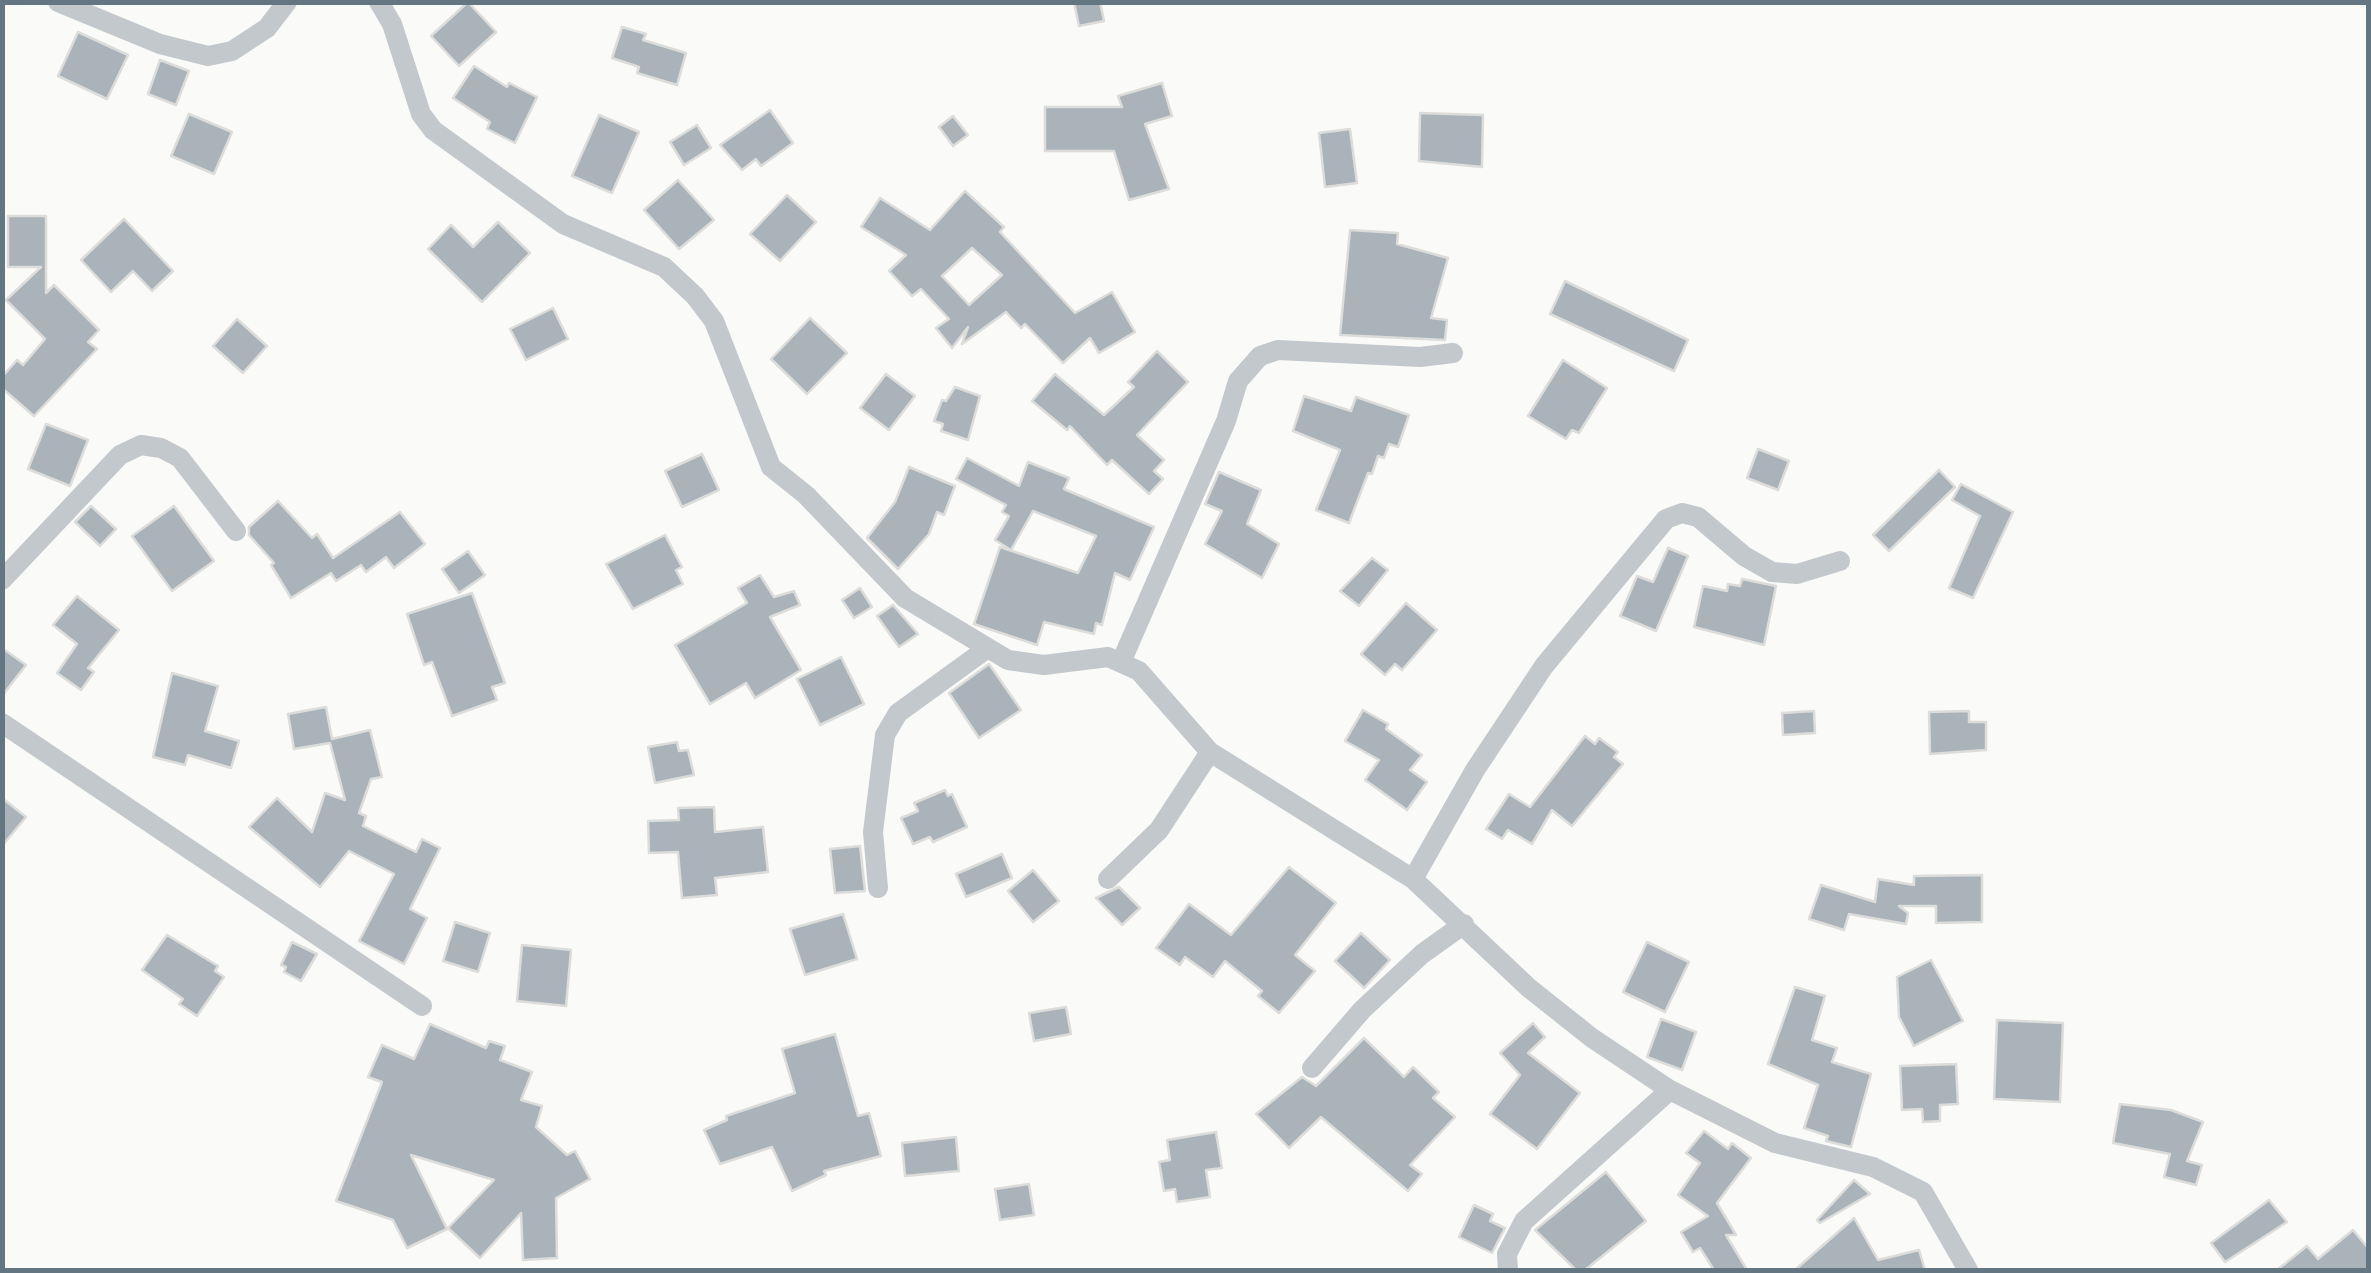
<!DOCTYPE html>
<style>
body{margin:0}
#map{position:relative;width:2371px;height:1273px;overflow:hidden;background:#fafaf8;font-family:"Archivo Narrow",sans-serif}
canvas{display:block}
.frame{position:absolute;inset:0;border:5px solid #657683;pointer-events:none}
</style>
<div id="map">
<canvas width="2371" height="1273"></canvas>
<div class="frame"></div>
</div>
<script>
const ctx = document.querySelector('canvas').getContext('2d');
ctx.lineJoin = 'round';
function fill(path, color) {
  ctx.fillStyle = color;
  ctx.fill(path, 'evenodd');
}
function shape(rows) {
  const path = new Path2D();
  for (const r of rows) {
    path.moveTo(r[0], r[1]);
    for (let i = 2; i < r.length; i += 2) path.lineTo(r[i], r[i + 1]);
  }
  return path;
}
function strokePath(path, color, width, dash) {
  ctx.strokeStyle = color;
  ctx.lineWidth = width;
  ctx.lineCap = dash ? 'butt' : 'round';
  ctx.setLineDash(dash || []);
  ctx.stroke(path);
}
const building = shape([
 [468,2,496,32,459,66,431,36,468,2],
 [1074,2,1100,2,1104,21,1079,26,1074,2],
 [622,27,646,34,643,40,686,53,677,85,637,73,639,67,612,58,622,27],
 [78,32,128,55,107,99,58,76,78,32],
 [160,60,189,71,176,105,148,94,160,60],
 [474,66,507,87,509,83,537,97,515,143,487,129,490,122,453,98,474,66],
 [1162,83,1172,116,1145,124,1169,189,1129,200,1114,151,1045,151,1045,107,1122,107,1118,96,1162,83],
 [770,110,793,143,761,166,756,159,742,170,720,145,770,110],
 [1420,113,1483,115,1482,167,1419,161,1420,113],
 [189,114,232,132,214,174,171,156,189,114],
 [599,115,639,132,612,193,572,176,599,115],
 [953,116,968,135,953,146,939,127,953,116],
 [697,125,711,148,684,165,670,142,697,125],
 [1350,129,1357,183,1325,187,1319,133,1350,129],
 [678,180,714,220,679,249,644,210,678,180],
 [965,191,1004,227,1000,232,1075,313,1112,292,1135,332,1099,353,1090,338,1063,363,1025,324,1021,328,1006,312,962,344,968,327,952,348,936,328,949,319,921,289,912,296,889,271,906,255,861,227,880,198,930,230,965,191],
 [972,248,1002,275,969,305,942,276,972,248],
 [787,195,816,222,780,261,750,234,787,195],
 [8,216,46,216,46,293,54,285,99,330,88,342,97,349,34,416,2,388,2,377,17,360,23,365,45,339,6,300,41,267,8,267,8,216],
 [124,219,173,271,152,291,133,271,111,292,81,260,124,219],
 [498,222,530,253,482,302,428,249,451,225,473,247,498,222],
 [1350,230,1398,233,1397,244,1448,258,1431,318,1447,320,1445,340,1340,335,1350,230],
 [1565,281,1688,340,1674,371,1550,314,1565,281],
 [553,308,568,339,526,360,510,329,553,308],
 [810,318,847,353,807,394,771,359,810,318],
 [237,319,267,346,243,373,213,346,237,319],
 [1157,351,1188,382,1137,435,1164,460,1154,471,1163,479,1149,494,1112,460,1107,465,1070,426,1067,430,1032,401,1055,374,1104,415,1134,387,1128,382,1157,351],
 [1563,360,1607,388,1579,433,1572,430,1566,439,1528,416,1563,360],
 [886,374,915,396,889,430,860,408,886,374],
 [955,387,980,396,968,440,941,431,943,424,934,421,942,400,946,401,955,387],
 [1304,396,1351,411,1356,397,1409,415,1398,447,1389,444,1384,458,1378,456,1372,474,1368,473,1349,523,1316,510,1340,450,1293,431,1304,396],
 [46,424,88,440,70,486,28,469,46,424],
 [1758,449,1789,461,1778,490,1747,478,1758,449],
 [702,454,719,490,682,507,665,471,702,454],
 [967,458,1019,486,1028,462,1069,478,1064,489,1154,527,1130,580,1115,573,1102,625,1096,623,1094,634,1044,622,1037,645,974,624,1000,547,1078,573,1096,536,1033,511,1011,550,995,540,1009,516,1002,512,1006,505,956,479,967,458],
 [909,467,955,486,944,515,937,512,929,534,898,569,867,538,895,502,909,467],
 [1939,470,1955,487,1889,551,1873,535,1939,470],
 [1219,472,1261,490,1247,524,1279,544,1262,578,1205,544,1222,511,1205,504,1219,472],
 [1961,484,2013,512,1973,598,1949,588,1980,516,1952,500,1961,484],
 [278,501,312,538,317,534,333,558,400,512,425,544,394,568,386,557,366,572,361,565,336,581,331,573,291,598,271,565,274,563,249,535,249,527,278,501],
 [91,506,116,529,100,546,75,522,91,506],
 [174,506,214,561,172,591,132,536,174,506],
 [665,535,682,567,676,570,683,584,633,609,606,564,665,535],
 [1668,548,1688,556,1656,631,1620,616,1637,576,1653,582,1668,548],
 [468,551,485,575,459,593,442,569,468,551],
 [1372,558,1388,570,1359,606,1340,591,1372,558],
 [760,575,774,597,794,591,800,605,770,617,801,670,755,698,746,683,710,704,675,645,747,603,738,588,760,575],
 [1742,579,1776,586,1764,645,1694,627,1703,586,1727,591,1728,584,1740,586,1742,579],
 [860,588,872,607,854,618,842,600,860,588],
 [472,593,505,683,492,687,497,700,452,716,432,662,424,665,407,614,472,593],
 [77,596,119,630,88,668,94,672,81,690,57,673,77,644,53,625,77,596],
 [1406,603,1437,630,1402,670,1395,664,1385,675,1361,654,1406,603],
 [893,605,918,634,899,647,877,616,893,605],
 [2,648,26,665,2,696,2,648],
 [841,657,864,704,820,725,797,679,841,657],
 [989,664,1021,710,979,738,949,693,989,664],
 [172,673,218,686,205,731,239,741,231,768,188,755,185,765,153,757,172,673],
 [326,707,332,739,370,730,382,777,371,779,359,813,366,816,363,826,416,852,422,839,440,848,410,909,427,918,404,964,359,941,394,874,349,851,320,887,249,827,277,798,312,832,325,793,345,800,330,743,294,749,288,714,326,707],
 [1363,710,1388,724,1386,729,1422,755,1410,770,1427,782,1407,810,1365,780,1379,760,1345,741,1363,710],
 [1814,711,1815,733,1783,735,1782,713,1814,711],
 [1969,711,1969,722,1986,722,1986,750,1930,754,1929,712,1969,711],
 [1585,736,1595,744,1599,738,1618,752,1614,757,1623,764,1572,826,1552,810,1532,844,1508,830,1502,839,1486,829,1509,794,1530,807,1585,736],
 [677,742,679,751,688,750,694,775,655,783,648,747,677,742],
 [945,790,948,796,952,794,967,827,933,842,930,837,913,844,901,818,918,811,914,803,945,790],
 [2,798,26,817,2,846,2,798],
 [714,807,715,832,763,827,768,872,715,878,717,895,682,898,678,852,649,853,648,821,679,820,678,808,714,807],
 [860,846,865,891,835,893,830,849,860,846],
 [1002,854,1012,878,966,897,956,874,1002,854],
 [1289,867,1336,903,1295,955,1315,971,1279,1013,1258,996,1262,991,1225,961,1213,977,1185,957,1180,965,1156,948,1189,904,1231,935,1289,867],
 [1033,870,1059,901,1033,922,1008,891,1033,870],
 [1982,875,1982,922,1936,923,1936,906,1899,906,1908,913,1906,924,1849,914,1844,930,1809,919,1821,885,1875,902,1878,879,1914,885,1914,876,1982,875],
 [1119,887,1140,908,1122,925,1096,898,1119,887],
 [843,914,857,959,805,975,790,929,843,914],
 [455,922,490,933,478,972,443,961,455,922],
 [1361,933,1390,960,1364,988,1335,961,1361,933],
 [167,935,218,966,215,971,224,977,197,1016,179,1004,183,999,142,970,167,935],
 [292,942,317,954,301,981,284,972,286,967,281,965,292,942],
 [1647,942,1689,962,1665,1012,1623,992,1647,942],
 [522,945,571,950,566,1006,517,1001,522,945],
 [1931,960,1963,1021,1914,1046,1899,1017,1897,977,1931,960],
 [1795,987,1825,996,1812,1040,1837,1048,1832,1062,1871,1074,1851,1147,1826,1141,1828,1136,1804,1128,1818,1085,1768,1064,1795,987],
 [1066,1007,1071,1034,1034,1041,1029,1013,1066,1007],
 [1661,1019,1696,1032,1682,1070,1647,1057,1661,1019],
 [1997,1020,2063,1023,2060,1102,1994,1099,1997,1020],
 [1533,1023,1545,1037,1528,1053,1580,1093,1537,1149,1490,1114,1520,1075,1500,1053,1533,1023],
 [430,1024,486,1048,489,1041,505,1046,500,1060,532,1072,521,1100,542,1106,536,1127,567,1155,575,1151,590,1179,556,1198,557,1258,523,1260,521,1213,480,1258,448,1228,494,1180,411,1155,447,1229,407,1248,393,1220,336,1201,382,1082,368,1077,382,1045,414,1059,430,1024],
 [835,1034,858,1116,869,1113,881,1156,824,1171,826,1175,792,1191,772,1147,720,1164,704,1130,727,1120,726,1116,795,1093,782,1049,835,1034],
 [1364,1038,1404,1077,1413,1067,1439,1092,1433,1098,1455,1117,1410,1165,1422,1174,1408,1191,1321,1117,1289,1148,1256,1114,1302,1077,1316,1086,1364,1038],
 [1956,1064,1958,1104,1940,1105,1940,1121,1923,1122,1922,1109,1902,1110,1900,1066,1956,1064],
 [2120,1104,2171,1110,2203,1122,2187,1161,2202,1165,2196,1185,2164,1177,2170,1154,2113,1143,2120,1104],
 [1704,1131,1728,1149,1732,1143,1751,1158,1717,1203,1736,1235,1726,1235,1747,1270,1714,1270,1700,1248,1693,1252,1681,1232,1708,1216,1678,1195,1700,1163,1686,1153,1704,1131],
 [1216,1132,1222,1168,1206,1170,1210,1197,1177,1202,1175,1189,1164,1191,1159,1162,1170,1160,1167,1140,1216,1132],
 [956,1137,959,1171,905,1176,902,1143,956,1137],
 [1606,1172,1646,1221,1585,1270,1576,1270,1535,1230,1606,1172],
 [1854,1180,1870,1194,1820,1223,1817,1220,1854,1180],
 [1029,1184,1034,1215,1000,1220,995,1189,1029,1184],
 [2269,1200,2287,1222,2225,1262,2211,1243,2269,1200],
 [1474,1205,1493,1214,1490,1221,1505,1228,1492,1253,1459,1237,1474,1205],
 [1854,1218,1878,1260,1919,1250,1925,1270,1795,1270,1854,1218],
 [2353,1230,2368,1248,2368,1270,2277,1270,2307,1246,2318,1259,2353,1230]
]);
fill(building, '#aab3b9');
strokePath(building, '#dcdcda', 2.5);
strokePath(shape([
 [58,2,160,44,208,56,232,51,267,28,287,2],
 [379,2,392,24,421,114,433,130,563,224,664,267,695,296,714,321,771,467,806,495,905,598,1008,660,1044,665,1108,657,1139,671,1210,752,1413,879,1529,988,1592,1038,1670,1090,1775,1143,1873,1167,1923,1192,1968,1270],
 [2,580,120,455,141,445,161,448,180,458,236,531],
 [1122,660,1226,421,1238,381,1260,356,1278,350,1420,357,1453,353],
 [2,723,422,1006],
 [1108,879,1159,830,1210,752],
 [1413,879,1475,770,1544,666,1666,519,1682,513,1698,517,1744,556,1772,572,1797,574,1840,561],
 [878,888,873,832,885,735,898,713,985,650],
 [1312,1068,1362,1010,1422,954,1464,924],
 [1508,1270,1507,1254,1524,1221,1670,1090]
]), '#c3c8cc', 20);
</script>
